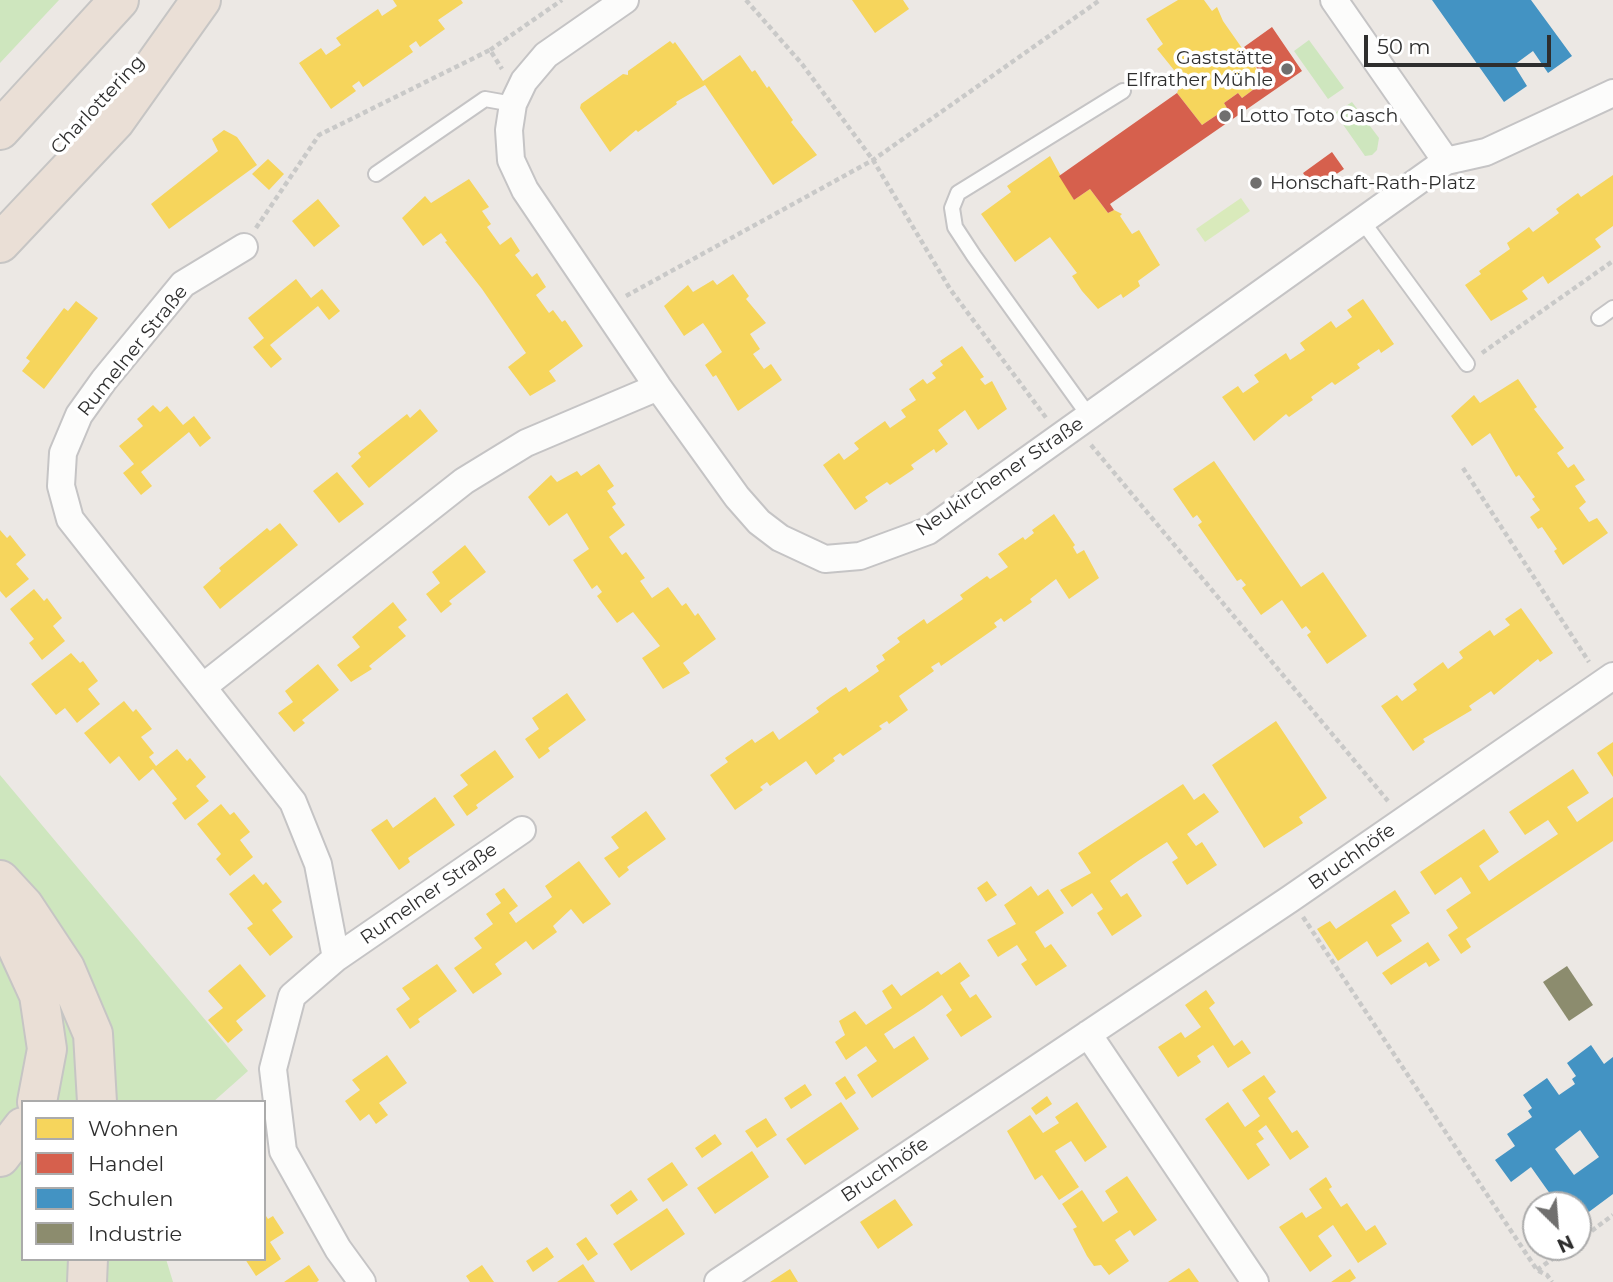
<!DOCTYPE html>
<meta charset="utf-8">
<style>
body{margin:0}
#map{position:relative;width:1613px;height:1282px;overflow:hidden;background:#ece8e4;font-family:Montserrat,sans-serif}
canvas{display:block}
.legend{position:absolute;left:21px;top:1100px;width:245px;height:161px;box-sizing:border-box;background:#fff;border:2px solid #ababab;margin:0;padding:9px 12px;list-style:none;font-size:21px;color:#2e2e2e}
.legend li{display:flex;align-items:center;gap:14px;height:35px}
.legend b{width:35px;border:2px solid #ababab}
.north{position:absolute;left:1522px;top:1191px;width:70px;height:70px;box-sizing:border-box;background:#fff;border:2px solid #ababab;border-radius:50%;rotate:155deg;font-size:19px;font-weight:700;line-height:28px;text-align:center;color:#2e2e2e}
.north::after{content:'';display:block;margin:auto;width:24px;height:32px;background:#706f6e;clip-path:polygon(50% 0,100% 100%,50% 72%,0 100%)}
.scale{position:absolute;left:1364px;top:35px;width:187px;height:32px;box-sizing:border-box;border:4px solid #2e2e2e;border-top:0;padding-left:9px;font-size:21px;line-height:24px;white-space:nowrap;color:#2e2e2e;-webkit-text-stroke:5px #fff;paint-order:stroke}
</style>
<div id="map">
<canvas width="1613" height="1282"></canvas>
<ul class="legend">
<li><b style="height:19px;background:#f6d55c"></b>Wohnen</li>
<li><b style="height:19px;background:#d6604d"></b>Handel</li>
<li><b style="height:19px;background:#4393c3"></b>Schulen</li>
<li><b style="height:19px;background:#8c8c6e"></b>Industrie</li>
</ul>
<div class="north">N</div>
<div class="scale">50 m</div>
</div>
<script>
const ctx = document.querySelector('canvas').getContext('2d');
ctx.lineJoin = 'round';
function fill(path, color) {
  ctx.fillStyle = color;
  ctx.fill(path, 'evenodd');
}
function shape(rows) {
  const path = new Path2D();
  for (const r of rows) {
    path.moveTo(r[0], r[1]);
    for (let i = 2; i < r.length; i += 2) path.lineTo(r[i], r[i + 1]);
  }
  return path;
}
function strokePath(path, color, width, dash) {
  ctx.strokeStyle = color;
  ctx.lineWidth = width;
  ctx.lineCap = dash ? 'butt' : 'round';
  ctx.setLineDash(dash || []);
  ctx.stroke(path);
}
function write(font, color, halo, rows, align = 'center') {
  ctx.font = font + ' Montserrat,sans-serif';
  ctx.lineWidth = 7;
  ctx.setLineDash([]);
  ctx.textBaseline = 'middle';
  ctx.strokeStyle = halo;
  ctx.fillStyle = color;
  for (const [text, x, y, turn = 0] of rows) {
    ctx.save();
    ctx.translate(x, y);
    ctx.rotate((+turn || 0) * Math.PI / 180);
    ctx.textAlign = isNaN(turn) ? turn : align;
    if (halo) ctx.strokeText(text, 0, 0);
    ctx.fillText(text, 0, 0);
    ctx.restore();
  }
}
fill(shape([
 [0,0,59,0,0,63],
 [1309,40,1344,88,1328,99,1294,51],
 [1352,102,1379,138,1377,150,1372,155,1365,156,1335,113],
 [0,775,248,1071,213,1102,23,1102,23,1259,166,1259,173,1282,0,1282]
]), '#cee6be');
fill(shape([
 [1241,198,1250,211,1205,242,1196,229]
]), '#d9eabb');
fill(shape([
 [393,0,461,0,463,3,438,20,445,29,420,47,416,41,409,46,413,52,363,87,359,81,352,86,356,91,331,109,299,63,321,48,326,55,341,45,336,38,378,9,382,16,397,6],
 [852,0,903,0,909,9,875,33],
 [1178,0,1204,0,1212,11,1217,7,1223,21,1265,81,1242,98,1238,93,1224,103,1227,108,1202,125,1177,93,1182,80,1157,49,1163,44,1146,19],
 [670,41,673,44,675,42,703,81,740,55,752,72,755,70,767,88,769,86,793,120,791,122,817,155,773,185,705,85,676,102,677,104,638,132,636,130,610,152,580,108,581,104,623,74,628,75,628,71],
 [224,130,237,137,257,165,169,229,151,204,218,151,212,139],
 [1050,156,1074,200,1090,189,1108,213,1114,210,1122,214,1120,216,1132,234,1139,230,1160,265,1138,281,1140,286,1123,298,1121,294,1098,309,1082,291,1072,276,1077,273,1050,237,1015,262,981,214,1011,192,1007,186],
 [268,159,284,174,269,190,252,174],
 [1613,175,1613,226,1595,239,1601,247,1548,284,1543,276,1522,291,1528,299,1491,321,1465,285,1481,274,1479,271,1510,249,1507,243,1529,227,1533,232,1559,213,1556,209,1578,193,1581,197],
 [469,179,489,207,482,211,491,224,487,227,500,245,511,237,520,251,515,255,532,277,537,273,546,287,536,295,549,313,553,310,562,322,565,320,583,346,549,371,556,381,530,396,508,367,526,353,482,289,445,242,447,241,441,233,423,246,402,218,425,196,431,203],
 [318,199,340,226,314,247,292,221],
 [733,274,749,296,746,299,766,323,750,334,760,349,753,354,764,369,771,364,782,380,738,411,716,375,713,377,705,365,722,352,708,330,703,323,684,336,664,306,688,285,693,292,713,280,717,285],
 [296,279,311,298,322,289,340,311,329,320,318,306,270,345,282,359,271,368,253,347,264,338,248,318],
 [1363,299,1394,344,1381,353,1379,349,1357,364,1360,368,1335,385,1332,382,1311,397,1313,400,1289,417,1286,414,1254,441,1222,397,1238,386,1243,393,1259,382,1254,375,1286,353,1290,360,1305,350,1300,343,1331,321,1336,328,1352,317,1347,310],
 [76,301,98,318,44,389,22,371,30,361,26,358,64,308,68,311],
 [962,346,984,377,980,379,985,385,992,381,1007,409,978,430,965,410,938,430,948,444,936,453,934,449,911,465,914,469,890,485,887,482,865,497,868,501,855,510,823,465,839,453,844,460,859,449,854,443,885,421,890,428,906,417,901,410,916,400,909,389,923,379,927,384,936,378,932,373,943,365,940,361],
 [1518,379,1537,407,1534,409,1564,448,1557,453,1568,468,1574,464,1585,480,1575,486,1586,502,1579,508,1589,522,1597,518,1608,533,1563,565,1554,551,1557,549,1542,527,1538,529,1530,517,1540,510,1532,499,1535,497,1519,475,1516,477,1490,433,1472,446,1451,416,1474,395,1480,403],
 [153,405,160,412,167,406,183,425,194,416,211,438,200,447,189,432,141,472,152,486,141,495,123,473,134,464,119,446,143,426,137,419],
 [420,409,438,431,369,488,351,466,361,457,358,453,407,414,410,418],
 [1214,461,1301,587,1323,572,1367,636,1327,664,1307,635,1311,632,1306,626,1302,629,1282,600,1261,615,1242,588,1246,585,1241,579,1237,581,1198,525,1202,522,1197,515,1193,518,1173,489],
 [599,464,614,486,607,491,616,504,612,507,625,525,609,537,622,555,626,552,645,578,640,581,652,598,668,587,682,606,686,603,695,616,698,613,716,639,683,663,690,673,663,689,642,658,660,646,633,612,617,623,597,596,602,592,597,585,592,589,573,560,589,549,567,513,549,526,528,497,551,475,557,482,577,471,581,476],
 [337,472,364,504,339,523,313,491],
 [1054,514,1075,545,1073,547,1077,554,1084,550,1099,578,1069,599,1056,579,1030,599,1032,602,1004,622,1001,618,994,623,997,627,941,666,939,662,931,667,934,671,899,696,908,710,889,724,887,721,879,726,882,729,843,756,840,753,833,758,835,761,816,775,806,761,770,786,767,782,760,787,763,790,735,810,710,775,728,762,725,758,752,739,755,743,773,731,779,740,819,712,816,708,831,697,846,687,849,692,879,671,876,666,885,660,882,655,900,642,897,638,924,619,927,624,963,599,960,595,987,576,990,579,1008,567,998,554,1023,537,1025,540,1034,533,1032,530],
 [280,523,298,545,220,609,203,587,221,571,219,568,267,528,270,531],
 [0,530,7,538,10,535,26,555,16,564,29,579,6,598,0,591],
 [465,545,486,572,449,601,452,604,441,613,426,594,440,583,432,572],
 [34,589,44,601,47,598,62,618,53,626,65,641,42,660,29,643,34,639,10,609],
 [393,602,407,620,398,627,406,636,369,666,372,669,351,682,337,665,360,647,352,637],
 [1521,608,1553,653,1540,662,1538,659,1494,695,1491,691,1469,706,1472,710,1423,739,1425,742,1413,751,1381,706,1397,695,1402,701,1417,690,1413,684,1443,662,1448,669,1463,658,1459,652,1490,630,1494,636,1510,625,1505,619],
 [71,653,80,663,83,661,98,681,88,689,100,704,77,723,65,708,56,715,31,684],
 [318,664,339,690,302,720,305,723,294,732,278,713,293,702,285,691],
 [567,693,586,720,548,748,550,751,539,759,525,739,539,729,532,718],
 [124,701,133,712,136,709,152,729,141,737,154,753,149,757,156,766,177,749,187,761,190,758,206,777,196,786,209,801,185,820,172,803,177,799,153,769,139,781,119,756,110,764,84,733],
 [1276,721,1327,798,1299,817,1303,823,1264,848,1212,765],
 [1613,742,1613,777,1597,753],
 [495,750,514,777,476,805,478,808,467,816,453,796,468,785,460,775],
 [1573,769,1589,793,1567,807,1577,822,1613,797,1613,841,1466,939,1471,947,1461,954,1448,935,1458,928,1446,910,1471,893,1461,877,1435,895,1420,872,1484,829,1499,852,1479,866,1489,881,1509,867,1558,834,1548,820,1525,835,1509,812],
 [1183,784,1194,800,1204,793,1219,812,1187,834,1196,846,1202,842,1217,865,1187,885,1172,862,1178,858,1167,842,1138,861,1110,881,1121,897,1127,893,1142,916,1112,936,1097,913,1103,909,1092,893,1072,907,1060,890,1091,873,1078,853],
 [435,797,455,825,408,858,410,862,399,870,371,830,387,819,393,828],
 [221,804,230,815,234,812,250,832,240,840,253,857,230,876,216,859,221,854,197,824],
 [646,811,666,839,627,867,629,870,619,878,604,858,619,848,611,837],
 [579,861,611,904,583,924,571,909,553,926,557,932,533,950,526,941,495,964,502,974,473,994,454,968,482,948,474,938,493,924,486,914,501,903,495,894,504,888,518,906,509,913,516,923,552,897,545,886],
 [254,874,263,885,266,882,282,902,272,910,293,937,270,956,247,928,253,924,229,894],
 [987,881,997,895,986,902,977,888],
 [1031,886,1038,896,1048,889,1064,913,1035,932,1045,948,1051,944,1067,966,1036,986,1021,964,1027,960,1017,945,998,957,987,940,1016,924,1004,905],
 [1395,890,1410,913,1391,925,1402,941,1377,957,1367,941,1338,961,1317,929,1330,921,1336,929],
 [1428,942,1440,960,1429,967,1426,962,1391,985,1382,973],
 [960,962,970,976,960,983,970,998,976,994,992,1017,961,1037,946,1015,952,1010,942,995,924,1008,884,1034,894,1049,914,1036,929,1059,872,1098,857,1075,877,1061,866,1046,846,1060,835,1042,845,1035,839,1021,855,1011,866,1025,892,1008,882,991,892,984,901,996,938,971,941,975],
 [240,964,266,996,236,1021,243,1030,228,1043,208,1020,223,1008,208,991],
 [437,964,457,991,418,1019,420,1022,410,1029,396,1009,410,999,402,988],
 [1206,990,1215,1003,1209,1008,1234,1046,1242,1040,1251,1053,1228,1068,1213,1045,1197,1056,1201,1062,1178,1077,1158,1047,1181,1032,1185,1038,1201,1027,1185,1005],
 [387,1055,407,1083,379,1103,388,1115,376,1124,369,1114,360,1121,345,1101,360,1090,352,1080],
 [1264,1075,1276,1092,1268,1098,1292,1133,1297,1130,1309,1147,1290,1160,1266,1125,1258,1131,1264,1139,1256,1144,1270,1165,1248,1180,1205,1119,1228,1102,1245,1127,1260,1116,1242,1090],
 [845,1076,856,1093,846,1100,835,1083],
 [805,1084,812,1095,791,1109,784,1098],
 [1047,1096,1052,1104,1036,1115,1031,1108],
 [841,1102,859,1129,805,1165,786,1139],
 [1077,1102,1107,1147,1085,1162,1071,1141,1055,1151,1079,1187,1059,1200,1042,1175,1035,1180,1007,1131,1030,1115,1043,1133,1059,1123,1055,1117],
 [766,1118,777,1135,757,1148,745,1131],
 [715,1134,722,1144,702,1158,695,1148],
 [752,1151,769,1177,715,1214,697,1188],
 [672,1162,688,1185,663,1202,647,1179],
 [1127,1176,1157,1220,1134,1236,1130,1230,1115,1240,1129,1261,1109,1275,1101,1265,1094,1266,1087,1256,1073,1229,1077,1227,1062,1204,1082,1190,1103,1222,1118,1212,1105,1191],
 [1326,1177,1332,1187,1329,1189,1341,1207,1347,1203,1366,1231,1375,1225,1387,1244,1358,1263,1333,1225,1318,1236,1332,1256,1310,1272,1279,1227,1302,1212,1306,1218,1322,1208,1309,1189],
 [631,1190,638,1200,617,1215,610,1205],
 [895,1199,913,1225,878,1249,860,1222],
 [667,1208,685,1234,631,1271,613,1244],
 [264,1213,268,1219,273,1216,284,1233,270,1242,281,1259,256,1276,245,1259,264,1259],
 [586,1237,598,1254,588,1261,576,1244],
 [547,1247,554,1257,533,1272,526,1261],
 [583,1264,595,1282,557,1282],
 [309,1265,319,1280,317,1282,284,1282],
 [482,1265,494,1282,470,1282,466,1276],
 [1189,1268,1199,1282,1168,1282],
 [790,1269,798,1282,770,1282],
 [1350,1269,1356,1278,1350,1282,1331,1282]
]), '#f6d55c');
fill(shape([
 [1272,27,1302,71,1110,204,1114,210,1108,213,1090,189,1074,200,1059,176,1177,93,1202,125,1227,108,1224,103,1238,93,1242,98,1265,81,1244,47],
 [1332,152,1344,169,1314,189,1303,173]
]), '#d6604d');
fill(shape([
 [1432,0,1531,0,1572,56,1548,73,1533,51,1514,65,1527,86,1504,102],
 [1591,1045,1604,1064,1613,1057,1613,1194,1578,1220,1578,1205,1558,1205,1531,1167,1511,1182,1495,1160,1515,1146,1507,1134,1532,1117,1528,1111,1532,1108,1523,1095,1547,1078,1559,1095,1575,1084,1572,1079,1576,1076,1567,1063],
 [1580,1130,1599,1157,1574,1175,1555,1149]
]), '#4393c3');
fill(shape([
 [1567,966,1593,1005,1569,1021,1543,982]
]), '#8c8c6e');
const lane = shape([
 [376,174,485,99,513,104],
 [1363,222,1467,364],
 [1599,318,1613,308],
 [1089,416,974,256,955,227,952,208,958,193,1123,91]
]);
const street = shape([
 [625,0,546,55,524,81,513,104,509,130,511,160,525,190,658,387,737,497,759,522,780,538,825,559,860,556,928,531,1446,161,1486,152,1613,93],
 [1334,0,1446,161],
 [244,247,183,284,104,380,79,415,63,453,61,486,70,519,293,802,318,864,336,958,292,996,273,1069,283,1151,338,1249,362,1282],
 [204,686,464,481,526,443,658,387],
 [336,958,522,830],
 [1088,1034,1255,1282],
 [718,1282,1290,899,1613,676]
]);
const highway = shape([
 [0,130,119,0],
 [0,243,115,121,201,0],
 [0,880,24,906,65,968,93,1034,97,1102],
 [0,922,11,934,39,995,47,1049,37,1102],
 [0,1157,23,1127],
 [87,1282,88,1259]
]);
strokePath(lane, '#c5c4c5', 18);
strokePath(street, '#c5c4c5', 30);
strokePath(highway, '#c6c5c4', 42);
strokePath(shape([
 [746,0,802,64,873,160,950,289,1047,419],
 [490,50,562,0],
 [256,228,319,135,490,50,502,69],
 [626,296,873,160,1100,0],
 [1482,353,1613,261],
 [1091,445,1388,801],
 [1463,468,1589,662],
 [1303,917,1537,1270,1547,1275,1552,1282],
 [1578,1241,1613,1215],
 [1537,1270,1569,1247]
]), '#c9c9c8', 4.5, [5, 3.5]);
strokePath(lane, '#fcfcfb', 14);
strokePath(street, '#fcfcfb', 26);
strokePath(highway, '#eadfd6', 38);
for (const [x, y, r, color] of [
 [1287,69,7,"#706f6e"],
 [1225,116,7,"#706f6e"],
 [1256,183,7,"#706f6e"]
]) {
  const dot = new Path2D();
  dot.arc(x, y, r, 0, 2 * Math.PI);
  ctx.fillStyle = color;
  ctx.fill(dot);
  strokePath(dot, '#fff', 2.5);
}
write('19px', '#2e2e2e', '#fff', [
 ["Gaststätte",1273,58,"right"],
 ["Elfrather Mühle",1273,80,"right"],
 ["Lotto Toto Gasch",1239,116],
 ["Honschaft-Rath-Platz",1270,183]
], 'left');
write('19px', '#2e2e2e', '#fff', [
 ["Charlottering",98,105,-47],
 ["Rumelner Straße",133,351,-51],
 ["Neukirchener Straße",1000,477,-34],
 ["Bruchhöfe",1352,857,-35],
 ["Rumelner Straße",429,894,-35],
 ["Bruchhöfe",885,1170,-34]
]);
</script>
